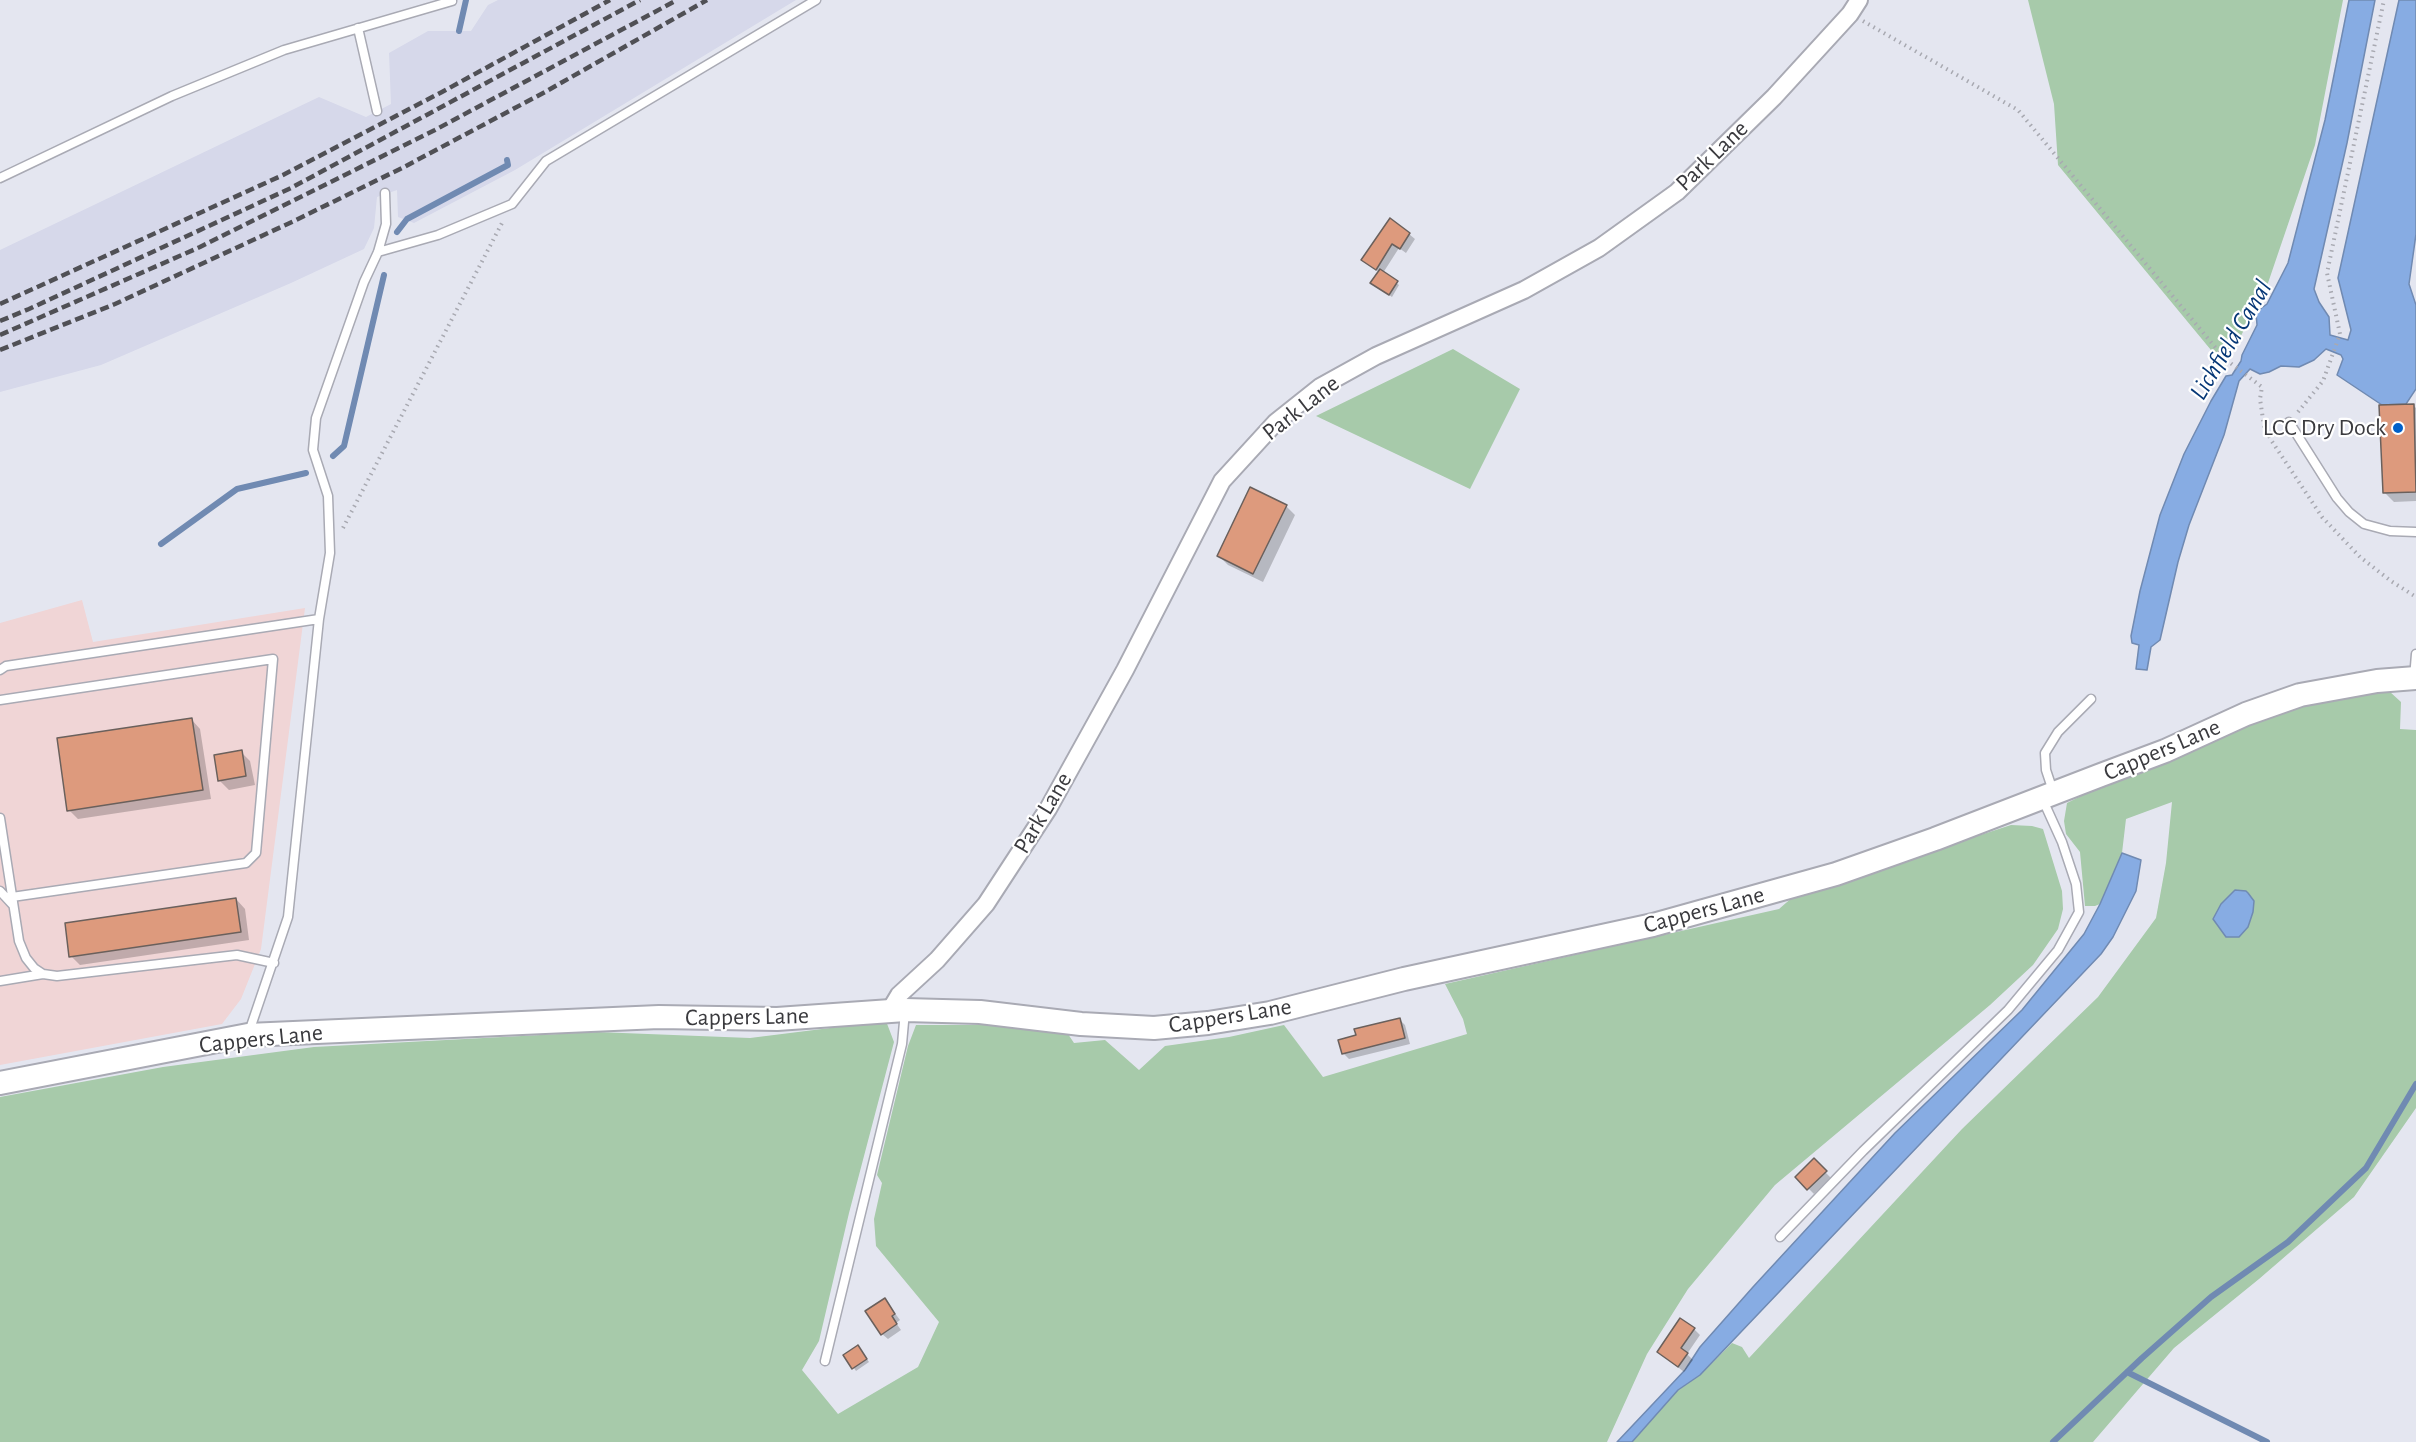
<!DOCTYPE html>
<style>
body{margin:0}
canvas{display:block;background:#e4e6f0}
</style>
<canvas width="2416" height="1442"></canvas>
<script>
const ctx = document.querySelector('canvas').getContext('2d');
ctx.lineJoin = 'round';
function fill(path, color) {
  ctx.fillStyle = color;
  ctx.fill(path, 'evenodd');
}
function shape(rows) {
  const path = new Path2D();
  for (const r of rows) {
    path.moveTo(r[0], r[1]);
    for (let i = 2; i < r.length; i += 2) path.lineTo(r[i], r[i + 1]);
  }
  return path;
}
function strokePath(path, color, width, dash) {
  ctx.strokeStyle = color;
  ctx.lineWidth = width;
  ctx.lineCap = dash ? 'butt' : 'round';
  ctx.setLineDash(dash || []);
  ctx.stroke(path);
}
function write(font, color, halo, rows, align = 'center') {
  ctx.font = font + ' "Alegreya Sans",sans-serif';
  ctx.lineWidth = 4.5;
  ctx.setLineDash([]);
  ctx.textBaseline = 'middle';
  ctx.strokeStyle = halo;
  ctx.fillStyle = color;
  for (const [text, x, y, turn = 0] of rows) {
    ctx.save();
    ctx.translate(x, y);
    ctx.rotate((+turn || 0) * Math.PI / 180);
    ctx.textAlign = isNaN(turn) ? turn : align;
    if (halo) ctx.strokeText(text, 0, 0);
    ctx.fillText(text, 0, 0);
    ctx.restore();
  }
}
fill(shape([
 [498,0,796,0,515,170,414,223,398,217,397,190,377,197,374,228,364,249,291,283,101,365,0,392,0,250,319,97,366,117,391,104,389,53,428,31,471,31,488,5]
]), '#d6d8ea');
fill(shape([
 [82,600,93,642,305,608,261,949,241,999,222,1024,0,1065,0,623]
]), '#f0d5d6');
fill(shape([
 [2028,0,2343,0,2315,145,2268,283,2225,367,2058,165,2054,104],
 [1453,349,1520,389,1470,489,1316,416],
 [2389,691,2401,702,2400,729,2416,730,2416,1108,2354,1197,2259,1279,2174,1348,2093,1442,1632,1442,1678,1390,1700,1375,1732,1343,1742,1347,1749,1358,1962,1129,2098,997,2156,918,2166,863,2172,802,2126,819,2122,853,2100,904,2095,906,2085,906,2080,852,2066,834,2064,821,2067,803,2095,789,2121,780,2229,732,2303,705],
 [2011,825,2032,826,2043,829,2062,891,2063,909,2058,929,2033,965,1990,1005,1775,1185,1688,1289,1647,1354,1607,1442,0,1442,0,1097,163,1067,314,1047,597,1032,750,1038,886,1021,894,1042,849,1213,819,1341,802,1370,838,1414,918,1367,939,1322,876,1246,874,1219,882,1183,877,1175,908,1046,916,1025,997,1025,1068,1034,1074,1043,1105,1040,1139,1070,1165,1046,1229,1037,1284,1025,1323,1077,1467,1034,1463,1019,1445,984,1779,909,1794,896]
]), '#a7caaa');
const water = shape([
 [2349,0,2375,0,2347,143,2314,289,2319,302,2329,317,2330,335,2348,340,2351,330,2338,278,2399,0,2416,0,2416,234,2409,284,2416,305,2416,389,2406,404,2382,405,2337,375,2343,359,2341,355,2326,349,2314,360,2299,367,2281,366,2269,372,2260,374,2250,369,2239,381,2224,435,2189,525,2178,562,2160,640,2151,647,2147,670,2136,669,2139,645,2132,643,2131,636,2140,591,2160,515,2184,454,2211,401,2226,376,2232,375,2241,361,2242,355,2257,325,2256,312,2267,304,2288,263,2325,120,2349,0],
 [2122,853,2141,860,2136,891,2113,937,2101,954,1700,1375,1678,1390,1632,1442,1617,1442,1685,1370,1700,1347,1753,1287,1895,1133,2022,1010,2084,934,2100,904,2122,853],
 [2235,890,2246,891,2248,893,2254,901,2253,912,2248,927,2239,937,2226,937,2213,919,2221,904,2235,890]
]);
fill(water, '#87ace3');
strokePath(water, '#708ab2', 1.5);
fill(shape([
 [1409,234,1415,239,1406,253,1399,248,1383,273,1399,285,1392,297,1375,285,1379,272,1363,260],
 [2413,405,2416,408,2416,501,2394,502,2385,493],
 [1286,506,1295,515,1263,582,1228,565,1219,556],
 [191,719,200,729,211,799,78,819,69,810],
 [241,752,250,761,255,785,229,790,220,781,215,757],
 [236,899,245,909,249,940,80,965,71,956],
 [1399,1019,1405,1025,1410,1044,1349,1059,1343,1053],
 [1814,1161,1831,1178,1814,1194,1797,1177],
 [885,1300,900,1320,896,1323,901,1330,888,1339,882,1334],
 [1694,1329,1700,1335,1687,1354,1693,1360,1684,1372,1659,1352],
 [860,1349,869,1362,856,1371,845,1355]
]), '#0003');
strokePath(shape([
 [459,31,466,0],
 [397,232,407,219,508,165,507,160],
 [333,456,344,446,384,275],
 [161,544,237,489,306,473],
 [2127,1372,2267,1442],
 [2053,1442,2142,1358,2211,1297,2288,1242,2366,1168,2416,1084]
]), '#708ab2', 6);
const building = shape([
 [1390,218,1410,233,1400,249,1392,244,1376,270,1361,260,1390,218],
 [1380,269,1398,281,1389,295,1370,283,1380,269],
 [2414,404,2416,492,2383,493,2379,405,2414,404],
 [1250,487,1287,505,1253,574,1217,556,1250,487],
 [192,718,203,790,67,811,57,738,192,718],
 [242,750,246,776,218,781,214,755,242,750],
 [236,898,241,932,69,957,65,923,236,898],
 [1400,1018,1405,1038,1342,1054,1338,1040,1356,1035,1354,1029,1400,1018],
 [1814,1158,1827,1171,1807,1190,1795,1177,1814,1158],
 [885,1298,895,1314,892,1316,897,1324,881,1335,865,1311,885,1298],
 [1680,1318,1695,1328,1681,1348,1688,1353,1678,1367,1657,1352,1680,1318],
 [858,1345,867,1359,852,1369,843,1355,858,1345]
]);
fill(building, '#dd9a7d');
strokePath(building, '#6a605c', 1.5);
const lane = shape([
 [358,28,377,111],
 [0,178,172,96,284,50,452,1],
 [378,252,438,235,512,204,546,161,816,0],
 [2289,422,2337,498,2349,512,2364,524,2390,531,2416,532],
 [0,670,6,666,319,619],
 [2414,678,2416,654],
 [0,700,273,659,256,853,246,863,12,897],
 [2053,791,2046,770,2045,753,2058,732,2091,699],
 [0,818,19,941,26,958,34,968,43,974,57,976,237,955,274,963],
 [0,891,13,905],
 [0,981,43,974],
 [249,1032,288,917,319,619,330,553,328,496,313,450,316,418,364,282,378,252,386,224,385,193],
 [1780,1237,1863,1151,2008,1010,2058,950,2079,912,2076,884,2062,842,2042,798],
 [825,1361,902,1044,905,1011]
]);
const street = shape([
 [890,1010,899,995,937,960,986,904,1048,809,1125,670,1222,481,1276,422,1320,387,1376,356,1524,290,1599,248,1677,192,1774,97,1850,14,1859,0]
]);
const secondary = shape([
 [0,1083,248,1035,659,1017,777,1019,905,1010,980,1012,1081,1024,1154,1028,1208,1023,1270,1013,1404,979,1653,925,1836,874,1935,839,2101,775,2165,751,2246,714,2300,695,2377,681,2416,678]
]);
strokePath(lane, '#a9aab4', 11);
strokePath(street, '#a9aab4', 20);
strokePath(secondary, '#a9aab4', 26);
strokePath(shape([
 [1863,21,2018,110,2225,359,2262,387,2260,399,2264,426,2271,440,2322,517,2360,557,2391,581,2416,597],
 [2298,412,2323,381,2340,334,2327,273,2384,0],
 [343,528,502,223]
]), '#a8a9b1', 4, [1.5, 4.5]);
strokePath(lane, '#fff', 8);
strokePath(street, '#fff', 16);
strokePath(secondary, '#fff', 22);
strokePath(shape([
 [0,304,283,175,442,92,610,0],
 [0,321,29,309,291,188,640,0],
 [0,335,200,247,435,130,677,0],
 [0,350,115,304,294,221,404,167,545,92,707,0]
]), '#505055', 4.5, [9, 4.5]);
for (const [x, y, r, color] of [
 [2398,428,6,"#0060c9"]
]) {
  const dot = new Path2D();
  dot.arc(x, y, r, 0, 2 * Math.PI);
  ctx.fillStyle = color;
  ctx.fill(dot);
  strokePath(dot, '#fff', 2);
}
write('24px', '#3a3a3e', '#fff', [
 ["Park Lane",1712,156,-44],
 ["Park Lane",1301,408,-38],
 ["Cappers Lane",2162,750,-23],
 ["Park Lane",1043,813,-59],
 ["Cappers Lane",1704,910,-15],
 ["Cappers Lane",1230,1016,-9],
 ["Cappers Lane",747,1017,-1],
 ["Cappers Lane",261,1039,-6]
]);
write('24px', '#3a3a3e', '#fff', [
 ["LCC Dry Dock",2386,428]
], 'right');
write('italic 26px', '#063776', '#fff', [
 ["Lichfield Canal",2231,340,-59]
]);
</script>
